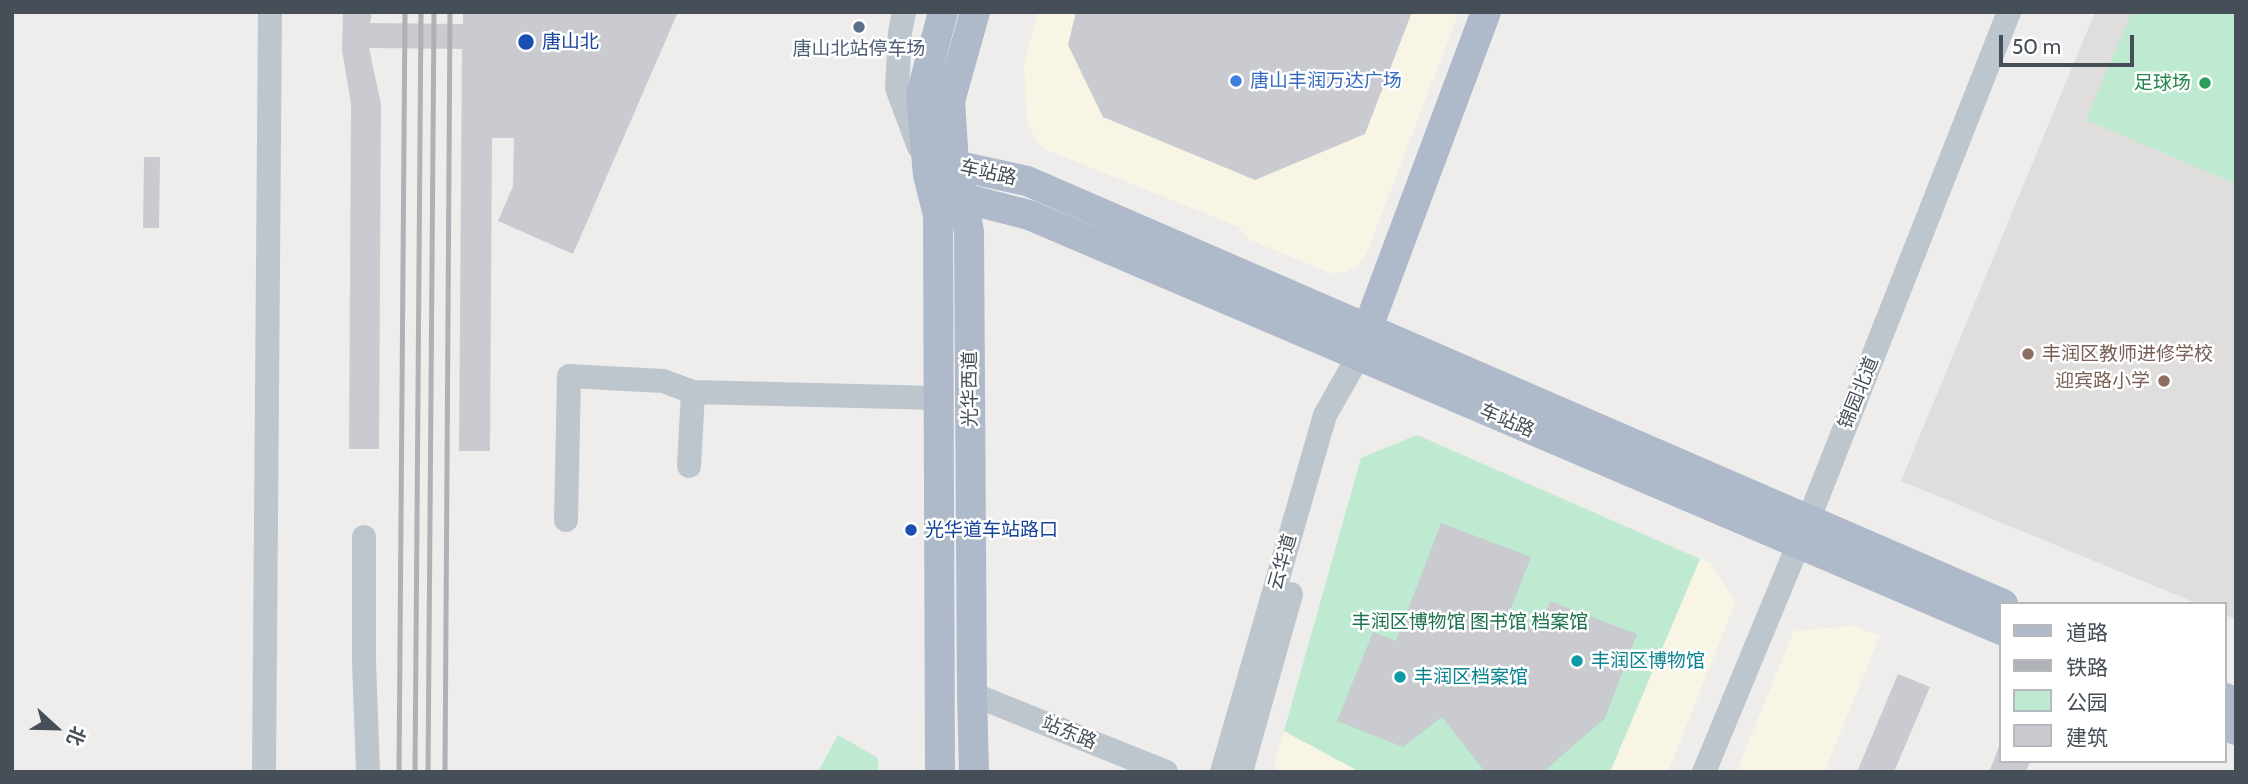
<!DOCTYPE html>
<meta charset="utf-8">
<style>
body{margin:0}
#map{position:relative;width:2248px;height:784px;overflow:hidden;background:#efecec;font-family:Cabin,"Noto Sans SC",sans-serif}
canvas{display:block}
.frame{position:absolute;inset:0;border:14px solid #464e58;pointer-events:none}
.legend{position:absolute;left:1999px;top:602px;width:228px;height:161px;box-sizing:border-box;background:#fff;border:2px solid #b5b8bc;margin:0;padding:9px 12px;list-style:none;font-size:21px;color:#464e58}
.legend li{display:flex;align-items:center;gap:14px;height:35px}
.legend b{width:35px;border:2px solid #b5b8bc}
.north{position:absolute;left:21px;top:693px;width:70px;height:70px;-webkit-text-stroke:5px #fff;paint-order:stroke;rotate:112deg;font-size:19px;font-weight:700;line-height:28px;text-align:center;color:#464e58}
.north::after{content:'';display:block;margin:auto;width:24px;height:32px;background:#464e58;clip-path:polygon(50% 0,100% 100%,50% 72%,0 100%)}
.scale{position:absolute;left:1999px;top:35px;width:135px;height:32px;box-sizing:border-box;border:4px solid #464e58;border-top:0;padding-left:9px;font-size:21px;line-height:24px;white-space:nowrap;color:#464e58;-webkit-text-stroke:5px #fff;paint-order:stroke}
</style>
<div id="map">
<canvas width="2248" height="784"></canvas>
<div class="frame"></div>
<ul class="legend">
<li><b style="height:9px;background:#aebac9"></b>道路</li>
<li><b style="height:9px;background:#afb1b6"></b>铁路</li>
<li><b style="height:19px;background:#bdead1"></b>公园</li>
<li><b style="height:19px;background:#cacbd1"></b>建筑</li>
</ul>
<div class="north">北</div>
<div class="scale">50 m</div>
</div>
<script>
const ctx = document.querySelector('canvas').getContext('2d');
ctx.lineJoin = 'round';
function fill(path, color) {
  ctx.fillStyle = color;
  ctx.fill(path, 'evenodd');
}
function shape(rows) {
  const path = new Path2D();
  for (const r of rows) {
    path.moveTo(r[0], r[1]);
    for (let i = 2; i < r.length; i += 2) path.lineTo(r[i], r[i + 1]);
  }
  return path;
}
function strokePath(path, color, width, dash) {
  ctx.strokeStyle = color;
  ctx.lineWidth = width;
  ctx.lineCap = dash ? 'butt' : 'round';
  ctx.setLineDash(dash || []);
  ctx.stroke(path);
}
function write(font, color, halo, rows, align = 'center') {
  ctx.font = font + ' Cabin,"Noto Sans SC",sans-serif';
  ctx.lineWidth = 5;
  ctx.setLineDash([]);
  ctx.textBaseline = 'middle';
  ctx.strokeStyle = halo;
  ctx.fillStyle = color;
  for (const [text, x, y, turn = 0] of rows) {
    ctx.save();
    ctx.translate(x, y);
    ctx.rotate((+turn || 0) * Math.PI / 180);
    ctx.textAlign = isNaN(turn) ? turn : align;
    if (halo) ctx.strokeText(text, 0, 0);
    ctx.fillText(text, 0, 0);
    ctx.restore();
  }
}
fill(shape([
 [1038,12,1459,12,1366,255,1357,267,1345,272,1330,273,1248,239,1239,227,1042,148,1027,124,1024,64],
 [1700,559,1712,564,1735,603,1668,772,1610,772],
 [1853,626,1880,636,1824,772,1736,772,1794,631],
 [1284,731,1360,772,1278,772,1274,761]
]), '#f9f5e5');
fill(shape([
 [2095,12,2236,12,2236,619,2225,615,2225,604,2198,604,1901,481]
]), '#e0dddd');
fill(shape([
 [2132,12,2225,12,2236,17,2236,184,2086,120],
 [1417,435,1700,559,1610,772,1360,772,1284,731,1361,458],
 [838,735,878,758,878,772,818,772]
]), '#bdead1');
fill(shape([
 [343,12,372,12,370,23,463,24,463,12,678,12,573,254,498,221,513,186,514,138,492,138,490,451,459,451,462,49,369,48,381,104,379,449,349,449,351,104,342,50],
 [1076,12,1412,12,1365,134,1255,180,1103,117,1068,45],
 [144,157,160,157,159,228,143,228],
 [1441,523,1531,557,1508,616,1539,629,1550,601,1637,634,1605,718,1543,772,1485,772,1442,717,1403,747,1337,721,1373,632,1396,641],
 [1898,674,1930,687,1894,772,1857,772],
 [2001,742,2001,761,2030,761,2026,772,1989,772]
]), '#cacbd1');
strokePath(shape([
 [904,12,900,33,897,88,919,147],
 [689,466,693,392],
 [566,520,569,376,663,381,693,392,939,398],
 [364,537,364,661,368,772],
 [972,694,1166,772],
 [264,772,270,12],
 [1222,772,1325,415,1358,357],
 [1241,772,1291,594],
 [1704,772,1808,521,2009,12]
]), '#bec6cd', 24);
strokePath(shape([
 [928,175,963,198,1029,215,2001,630],
 [928,175,954,165,1027,181,2003,604],
 [1361,346,1486,12],
 [2225,698,2236,703],
 [2225,725,2236,730],
 [940,772,938,215,928,175,921,95,943,12],
 [974,772,972,694,969,232,963,198,954,165,950,101,975,12]
]), '#aebac9', 30);
strokePath(shape([
 [399,772,405,12],
 [415,772,421,12],
 [428,772,434,12],
 [445,772,450,12]
]), '#afb1b6', 5);
for (const [x, y, r, color] of [
 [859,27,7,"#5c6f8a"],
 [526,42,9,"#1a4fb4"],
 [1236,81,7,"#3f7fe0"],
 [2205,83,7,"#2e9e5b"],
 [2028,354,7,"#8d6e63"],
 [2164,381,7,"#8d6e63"],
 [911,530,7,"#1a4fb4"],
 [1577,661,7,"#0f9aa8"],
 [1400,677,7,"#0f9aa8"]
]) {
  const dot = new Path2D();
  dot.arc(x, y, r, 0, 2 * Math.PI);
  ctx.fillStyle = color;
  ctx.fill(dot);
  strokePath(dot, '#fff', 2.5);
}
write('19px', '#164399', '#fff', [
 ["唐山北",542,42],
 ["光华道车站路口",925,530]
], 'left');
write('19px', '#4e5e75', '#fff', [
 ["唐山北站停车场",859,49]
]);
write('19px', '#366cbe', '#fff', [
 ["唐山丰润万达广场",1250,81]
], 'left');
write('19px', '#27864d', '#fff', [
 ["足球场",2191,83]
], 'right');
write('19px', '#464e58', '#fff', [
 ["车站路",988,173,12],
 ["光华西道",970,389,-90],
 ["锦园北道",1859,393,-68],
 ["车站路",1507,421,23],
 ["云华道",1283,562,-74],
 ["站东路",1069,733,22]
]);
write('19px', '#785e54', '#fff', [
 ["丰润区教师进修学校",2042,354],
 ["迎宾路小学",2150,381,"right"]
], 'left');
write('19px', '#1e724e', '#fff', [
 ["丰润区博物馆 图书馆 档案馆",1470,622]
]);
write('19px', '#0d838f', '#fff', [
 ["丰润区博物馆",1591,661],
 ["丰润区档案馆",1414,677]
], 'left');
</script>
